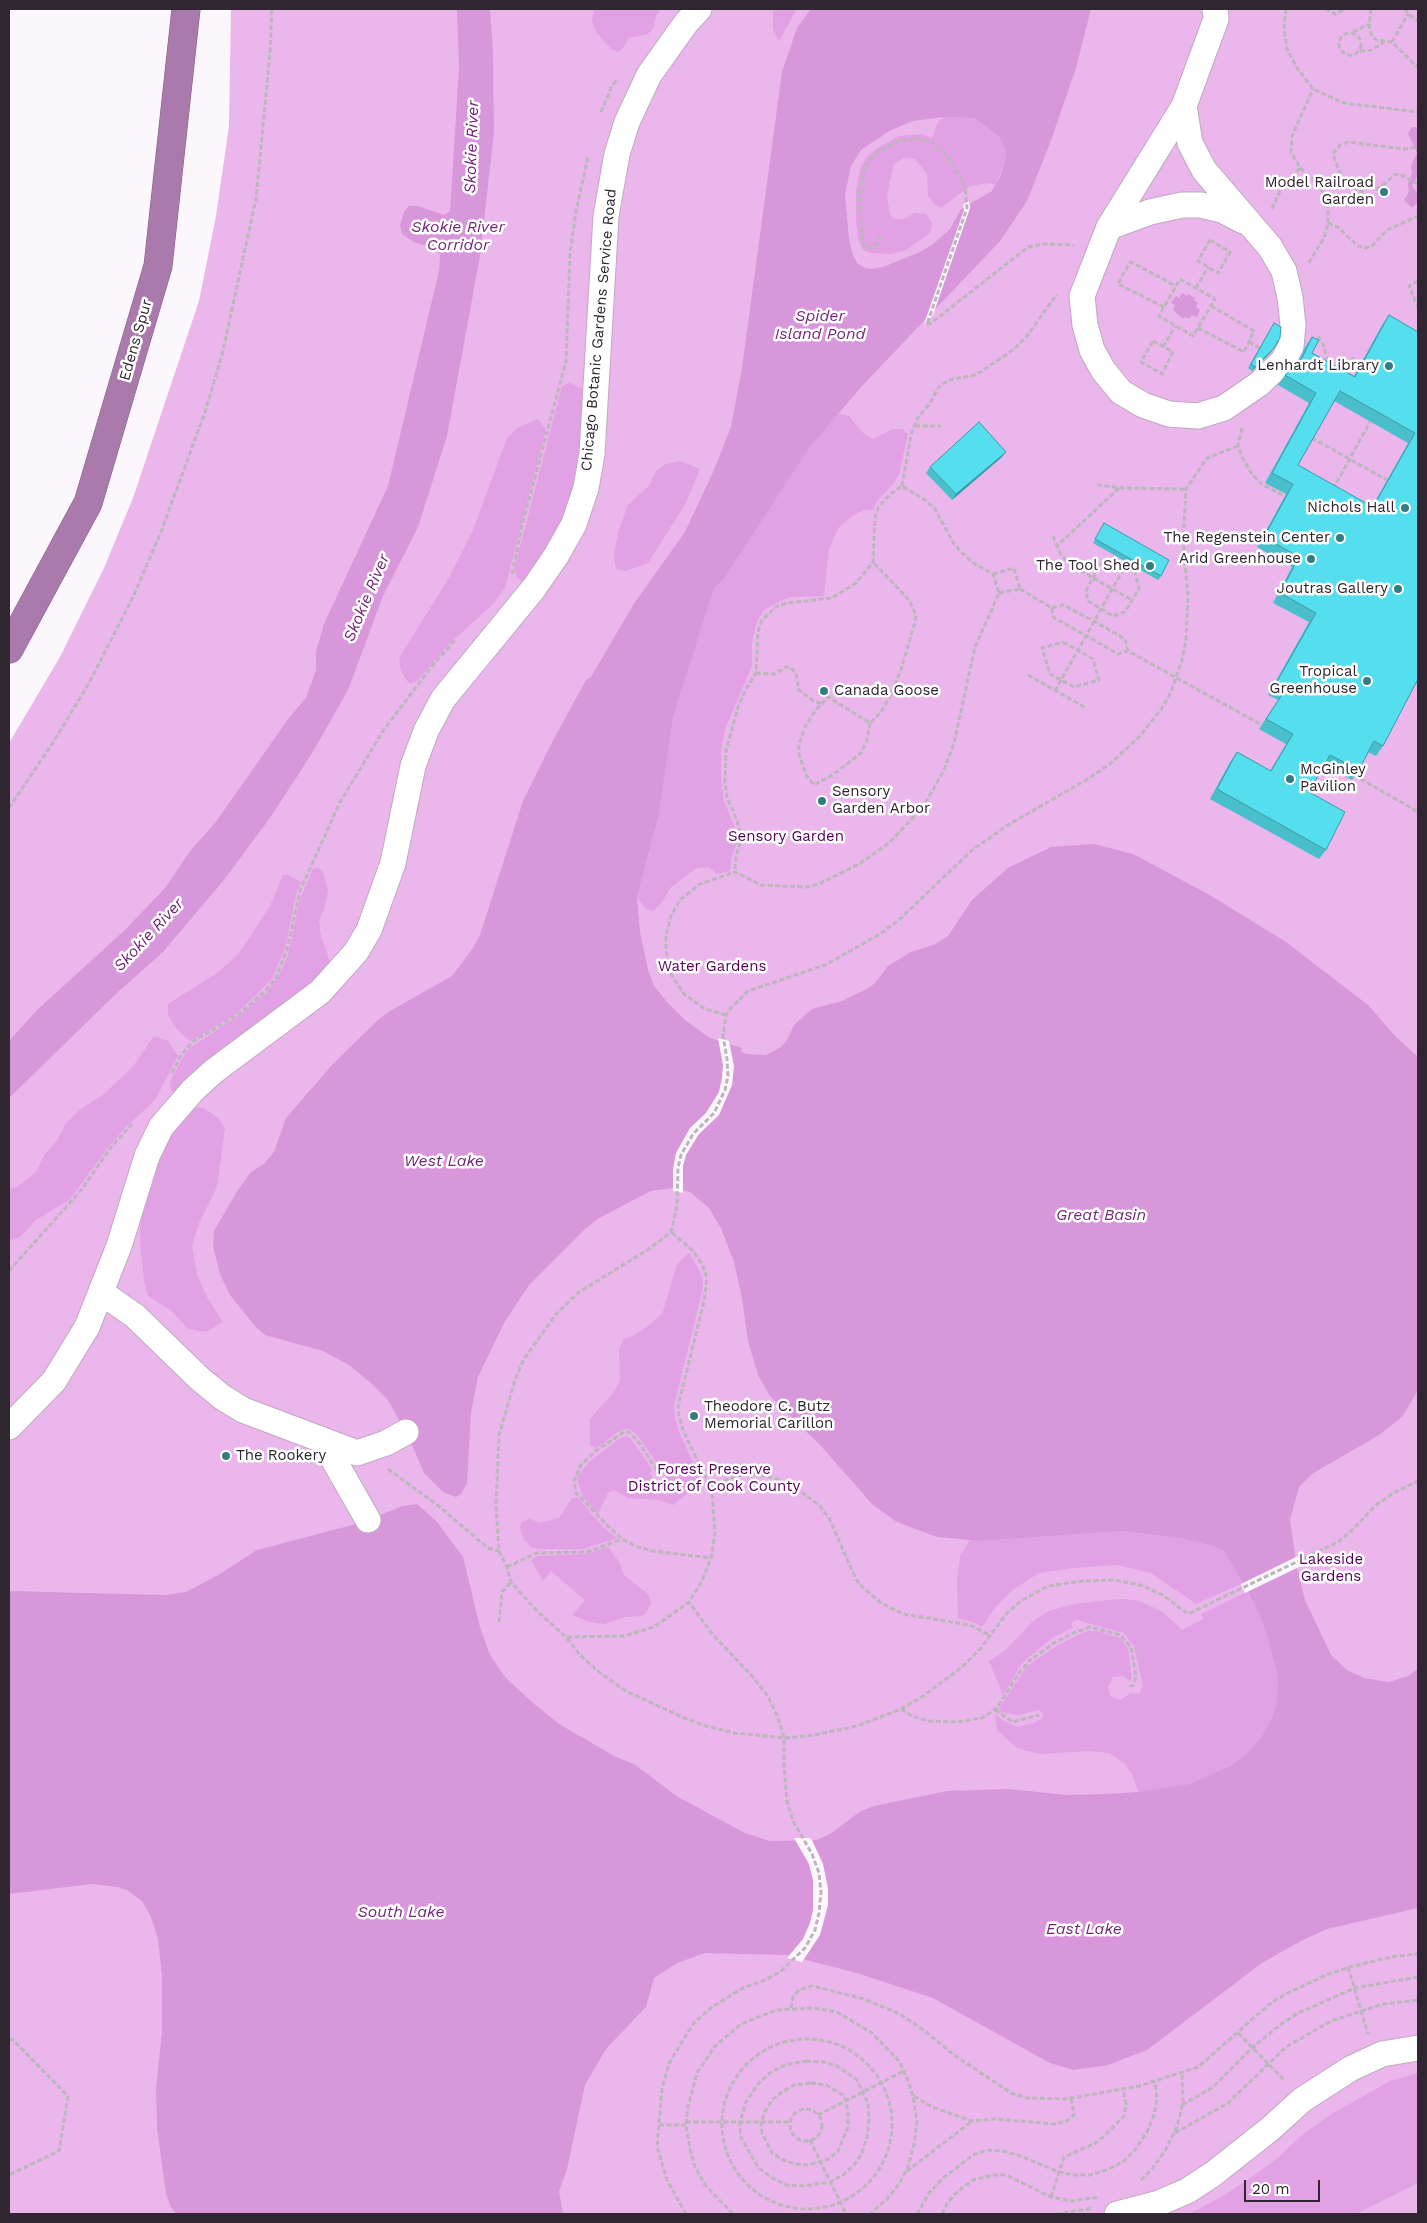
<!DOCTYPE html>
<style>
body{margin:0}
#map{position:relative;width:1427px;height:2223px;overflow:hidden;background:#fcf7fc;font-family:"Work Sans",sans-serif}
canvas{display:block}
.frame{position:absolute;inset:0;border:10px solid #2f262f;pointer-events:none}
.scale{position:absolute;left:1244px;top:2180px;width:76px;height:22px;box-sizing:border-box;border:2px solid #2f262f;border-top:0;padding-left:6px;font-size:15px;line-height:18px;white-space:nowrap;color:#2f262f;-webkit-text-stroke:4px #fff;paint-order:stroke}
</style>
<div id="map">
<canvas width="1427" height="2223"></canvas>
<div class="frame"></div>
<div class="scale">20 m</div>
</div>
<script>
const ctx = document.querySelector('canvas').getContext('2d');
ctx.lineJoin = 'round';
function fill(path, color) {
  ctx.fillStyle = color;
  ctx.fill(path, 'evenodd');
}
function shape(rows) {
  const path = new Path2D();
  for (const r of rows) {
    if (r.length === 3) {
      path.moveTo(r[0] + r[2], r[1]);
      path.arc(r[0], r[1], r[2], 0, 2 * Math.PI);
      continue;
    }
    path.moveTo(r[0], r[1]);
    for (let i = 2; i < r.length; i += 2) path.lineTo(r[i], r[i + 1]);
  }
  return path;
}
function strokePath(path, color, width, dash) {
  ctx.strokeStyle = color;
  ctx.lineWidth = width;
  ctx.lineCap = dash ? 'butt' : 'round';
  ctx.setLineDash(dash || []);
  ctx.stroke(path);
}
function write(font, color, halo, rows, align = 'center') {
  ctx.font = font + ' "Work Sans",sans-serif';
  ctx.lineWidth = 5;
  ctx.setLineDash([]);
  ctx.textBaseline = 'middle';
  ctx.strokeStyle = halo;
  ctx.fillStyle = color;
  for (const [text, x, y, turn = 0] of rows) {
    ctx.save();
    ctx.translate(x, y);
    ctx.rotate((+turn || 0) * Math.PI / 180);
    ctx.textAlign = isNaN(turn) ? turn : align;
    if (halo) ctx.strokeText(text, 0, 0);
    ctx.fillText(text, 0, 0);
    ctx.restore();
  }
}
fill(shape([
 [231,9,1418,9,1418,2214,9,2214,9,743,60,657,104,568,133,498,199,301,216,216,229,126]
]), '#eab6ec');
fill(shape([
 [594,9,661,9,656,16,654,27,648,34,629,38,623,48,618,52,611,49,597,33,592,21],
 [773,9,797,9,779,41,773,29],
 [943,117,975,118,999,137,1005,147,1006,157,996,185,987,183,970,186,941,208,934,204,928,196,927,174,915,159,904,158,894,164,892,171,887,196,890,215,894,219,903,219,915,213,926,214,932,223,930,233,906,250,891,254,871,253,863,250,858,239,856,220,856,192,859,173,862,165,868,156,876,149,899,136,922,134,932,138,938,122],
 [570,383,585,390,584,422,575,491,563,522,526,583,518,579,514,570,562,386],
 [838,414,849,416,864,434,873,439,893,429,902,429,908,434,899,474,894,483,877,501,873,510,864,510,851,517,839,527,829,548,824,596,791,597,780,601,764,610,757,621,752,643,752,666,726,727,721,748,721,779,724,801,737,833,737,843,732,855,730,871,717,874,708,867,697,868,670,888,662,902,653,911,646,909,637,897,659,814,673,717,714,588,723,580,810,447],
 [538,419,546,429,505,588,493,604,447,646,417,681,411,684,406,680,401,671,399,658,447,581,472,533,507,438,517,428],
 [680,461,700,469,686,503,648,563,626,571,616,569,614,556,618,532,628,505,649,486,656,471,666,464],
 [316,868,322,870,328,890,325,907,319,920,321,936,329,959,329,970,175,1094,171,1090,170,1082,182,1059,190,1048,241,1014,267,992,279,976,288,955,300,899,313,869],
 [283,875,288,875,301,882,296,895,285,948,272,979,236,1014,190,1041,176,1028,168,1015,168,1004,217,973,238,955,270,906],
 [154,1036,168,1041,178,1056,155,1100,126,1127,109,1146,70,1199,36,1220,20,1237,9,1241,9,1189,17,1187,36,1172,45,1154,58,1139,66,1123,81,1109,104,1094,120,1079,134,1065],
 [192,1107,204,1108,218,1118,225,1128,217,1187,199,1223,192,1246,197,1275,208,1299,223,1322,206,1332,188,1329,172,1311,148,1296,144,1281,140,1242,141,1204,165,1140],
 [689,1253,700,1272,703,1281,702,1292,674,1405,675,1418,679,1432,703,1484,692,1490,676,1502,675,1505,658,1500,628,1498,614,1490,608,1493,598,1514,582,1496,577,1477,590,1461,619,1439,626,1436,631,1439,652,1469,650,1474,656,1481,662,1481,667,1478,666,1468,657,1463,637,1435,631,1430,626,1429,618,1432,596,1448,590,1445,590,1419,614,1392,620,1381,619,1349,624,1339,633,1336,651,1324,663,1312,677,1264],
 [577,1497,604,1528,617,1538,583,1549,539,1549,532,1548,524,1540,520,1528,521,1522,530,1519,540,1523,559,1518,572,1498],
 [1123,1531,1180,1538,1213,1546,1224,1551,1243,1583,1196,1604,1151,1573,1117,1565,1073,1568,1039,1573,1014,1589,994,1609,982,1627,973,1622,958,1618,957,1582,960,1556,970,1540,982,1541],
 [608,1547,619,1562,624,1575,649,1595,651,1604,646,1613,640,1616,625,1617,604,1624,590,1622,572,1615,585,1600,551,1571,543,1581,531,1560,538,1556,585,1554],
 [1247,1592,1262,1620,1270,1647,1278,1677,1277,1700,1273,1716,1262,1736,1247,1753,1232,1765,1189,1784,1138,1792,1132,1774,1124,1763,1109,1753,1088,1751,1040,1754,1017,1748,997,1730,995,1714,1004,1721,1017,1727,1034,1723,1043,1718,1043,1713,1039,1710,1018,1715,1001,1712,999,1709,1027,1666,1058,1645,1087,1631,1097,1631,1120,1638,1128,1648,1132,1679,1130,1681,1123,1676,1113,1677,1108,1687,1110,1696,1120,1700,1131,1693,1139,1694,1143,1686,1134,1646,1124,1633,1077,1620,1071,1623,1072,1628,1052,1638,1021,1664,1003,1695,989,1661,1007,1649,1033,1621,1049,1611,1074,1604,1098,1601,1123,1599,1140,1601,1163,1612,1182,1630,1203,1619,1201,1614],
 [1418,2073,1418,2183,1356,2214,1189,2214,1223,2196,1256,2174,1279,2157,1302,2135,1330,2115,1390,2081]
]), '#e2a0e5');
fill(shape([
 [457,9,490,9,493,52,494,132,480,256,447,436,418,527,383,596,348,690,314,750,272,815,224,880,162,953,119,991,9,1098,9,1041,36,1011,126,929,166,887,190,851,215,823,289,718,306,698,316,670,316,652,324,624,388,486,439,271,440,255,437,249,414,242,402,234,400,225,404,212,409,206,418,206,444,215,450,211,459,67],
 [811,9,1091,9,1076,68,1050,143,1027,201,1000,241,862,386,810,447,723,580,714,588,673,717,659,814,637,897,640,932,648,970,654,986,667,1002,685,1020,710,1038,742,1048,741,1052,747,1054,766,1055,781,1047,787,1040,794,1025,812,1009,842,1001,865,990,874,984,888,966,911,952,936,944,948,936,972,900,1008,868,1051,847,1094,844,1133,854,1208,894,1286,942,1368,1005,1396,1037,1418,1057,1418,1390,1402,1417,1379,1435,1312,1474,1299,1487,1290,1520,1297,1568,1305,1600,1331,1655,1347,1670,1364,1678,1389,1682,1408,1676,1418,1669,1418,1908,1327,1929,1301,1941,1262,1963,1147,2050,1108,2065,1073,2070,1050,2063,933,1998,857,1973,787,1955,705,1953,677,1963,654,1978,646,2007,606,2049,585,2085,567,2169,559,2191,563,2214,176,2214,171,2207,166,2194,157,2128,156,2089,162,2031,162,1976,158,1939,151,1917,142,1901,127,1890,117,1887,92,1884,9,1894,9,1591,165,1595,186,1592,220,1574,257,1550,360,1523,403,1506,417,1504,437,1522,463,1557,480,1627,490,1655,505,1677,533,1703,559,1724,616,1757,634,1764,678,1797,745,1833,770,1841,817,1840,830,1834,861,1811,874,1806,947,1791,1009,1789,1068,1795,1105,1794,1138,1792,1189,1784,1232,1765,1247,1753,1262,1736,1273,1716,1277,1700,1278,1677,1270,1647,1262,1620,1243,1583,1224,1551,1213,1546,1180,1538,1123,1531,981,1541,937,1537,897,1522,873,1505,821,1446,770,1396,758,1375,748,1341,742,1298,734,1262,721,1228,709,1208,690,1192,674,1188,651,1191,599,1218,583,1231,529,1285,504,1323,478,1377,471,1412,467,1484,461,1494,456,1497,443,1492,424,1473,409,1438,388,1400,372,1384,349,1365,323,1351,265,1335,255,1326,230,1295,220,1274,213,1246,214,1231,238,1190,251,1172,264,1164,274,1152,286,1118,333,1064,379,1019,390,1011,452,976,473,948,480,935,523,801,550,746,586,680,591,677,633,605,685,532,714,470,731,427,742,368,782,72,797,28],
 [943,117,975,118,999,137,1005,147,1006,157,1000,177,992,191,961,209,950,229,932,245,918,253,883,267,872,269,865,268,857,263,853,255,849,239,845,194,851,166,861,150,889,131,913,121],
 [1412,127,1416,127,1418,132,1418,174,1412,186,1417,193,1418,202,1412,208,1404,200,1409,192,1408,184,1412,173,1411,166,1417,153,1408,133],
 [1182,293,1187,296,1188,294,1195,298,1194,300,1198,303,1196,307,1200,310,1197,317,1192,315,1189,319,1185,317,1183,319,1173,310,1175,305,1171,303,1176,296,1179,298]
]), '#d897db');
fill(shape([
 [969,201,970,208,933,315,924,324,964,210,963,205],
 [718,1038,729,1041,734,1066,732,1085,719,1115,699,1134,686,1155,683,1166,683,1193,673,1191,673,1169,676,1153,690,1128,706,1113,719,1092,722,1078,723,1065],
 [1298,1556,1299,1567,1245,1593,1241,1584],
 [794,1838,810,1838,812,1840,823,1864,828,1888,828,1905,820,1935,802,1962,787,1958,803,1939,810,1923,813,1910,813,1880,809,1864]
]), '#fcf7fc');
const minor = shape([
 [1184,106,1190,143,1204,170,1270,247,1284,271,1290,297,1293,325,1291,346,1283,361,1259,384,1224,408,1198,416,1169,414,1143,405,1121,392,1103,370,1092,350,1085,325,1082,296,1109,227,1184,106,1216,19,1215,9],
 [1109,227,1150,212,1182,205,1201,205,1222,210,1243,221],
 [102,1293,135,1316,200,1379,222,1397,243,1410,357,1453,386,1443,406,1432],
 [9,1427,54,1381,87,1327,119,1246,147,1156,161,1127,193,1090,214,1071,320,992,356,952,369,930,393,863,413,766,426,731,443,699,534,588,556,556,574,524,586,488,592,454,606,216,617,154,627,122,649,75,686,23,699,9],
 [323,1441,368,1520],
 [1117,2214,1159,2203,1187,2191,1213,2174,1270,2129,1302,2100,1350,2069,1382,2054,1418,2048]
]);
const highway = shape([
 [9,649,88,503,158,266,186,9]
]);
strokePath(minor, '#c0a9c0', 27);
strokePath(highway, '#805d81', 29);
strokePath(shape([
 [1286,9,1284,28,1287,49,1297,68,1313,89,1344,103,1418,112],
 [1325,9,1335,14,1345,9],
 [1371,9,1369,26,1372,37,1377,40,1392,42,1418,68],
 [1405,9,1408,14,1418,21],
 [1353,32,1369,24],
 [1350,44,11],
 [1392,42,1408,14],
 [1360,51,1372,50,1384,42],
 [601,112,612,86,617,80],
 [1300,168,1312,178,1325,195,1328,209,1328,223,1324,238,1308,264],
 [1376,189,1381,187,1394,175,1399,174,1418,184],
 [1364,192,1355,190,1339,171,1333,154,1340,145,1348,142,1404,149,1418,147],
 [1272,209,1280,191,1300,168,1291,152,1292,136,1313,89],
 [1328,223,1338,227,1358,246,1365,248,1372,246,1387,230,1418,216],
 [881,236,877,244,869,248,864,246,862,240,859,195,865,167,877,152,899,141,916,138,932,142,945,153,961,179,965,186,967,208,927,324],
 [1210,240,1230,252,1218,273,1198,261,1210,240],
 [1180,279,1215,299,1193,336,1159,316,1180,279],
 [1418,281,1409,286,1418,308],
 [1196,288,1208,267],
 [1164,307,1118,284,1124,272,1131,262,1176,286],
 [927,324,930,324,1028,247,1043,244,1074,245],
 [1198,328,1244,352,1254,331,1211,306],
 [1318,336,1324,346,1328,365],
 [1153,341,1173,352,1162,374,1141,362,1153,341],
 [1249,342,1259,348],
 [1163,347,1175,326],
 [1343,374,1355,355],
 [915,426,941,426],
 [1242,428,1238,446,1242,457,1251,473,1260,483,1288,498],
 [1312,438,1387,480],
 [1238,446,1207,458,1186,489,1183,541,1188,596,1186,640,1182,660,1171,692,1162,708,1140,736,1110,764,1086,780,1008,825,971,851,900,919,880,934,825,965,748,991,731,1008,726,1015,723,1036,727,1059,728,1076,725,1090,714,1113,693,1134,681,1155,678,1168,677,1206,671,1232,649,1249,579,1292,556,1314,524,1359,515,1380,499,1435,496,1506,499,1551,507,1567,511,1582,537,1611,566,1637,580,1655,599,1672,626,1691,682,1717,706,1726,735,1733,784,1738,814,1735,857,1726,901,1709,922,1697,962,1667,980,1649,1007,1613,1021,1601,1048,1586,1084,1581,1114,1580,1140,1585,1161,1594,1188,1614,1338,1542,1351,1531,1377,1504,1397,1491,1418,1481],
 [1097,485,1124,488,1186,489],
 [902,486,911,435,917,419,930,403,938,388,948,380,976,375,1013,350,1027,336,1057,294],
 [1119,488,1057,546,1061,555,1072,566,1132,600],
 [1333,489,1370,422],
 [1053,536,1057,546],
 [1114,561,1135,572,1139,589,1125,612,1113,616,1088,601,1086,591,1100,564,1114,561],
 [512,574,522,526,566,361,570,254,576,211,588,157],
 [993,574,1014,568,1020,589,999,593],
 [1020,589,1052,608,1053,617,1118,654,1128,651],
 [1052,608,1063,605,1094,621,1125,639,1128,651,1262,725],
 [1063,642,1093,659,1099,680,1074,687,1050,674,1042,648,1063,642],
 [756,673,775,674,786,667,791,668,796,673,799,690,812,700,822,704],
 [1028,675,1086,708],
 [1055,691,1128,561],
 [870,723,867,740,861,753,834,774,814,785,806,775,799,754,799,744,806,725,815,711,828,697,870,723,881,712,890,696,901,670,915,622,916,615,909,600,873,562],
 [1354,775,1418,812],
 [9,808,54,741,89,683,134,595,161,532,204,415,222,355,256,199,270,53,272,9],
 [726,1015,705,1009,684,994,670,973,666,950,666,935,671,916,680,900,700,884,735,872,761,885,807,887,819,884,859,864,889,843,923,807,944,770,954,743,975,647,999,593,993,574,975,564,965,556,954,544,935,509,925,500,902,486,890,494,878,508,875,517,873,562,856,583,832,598,788,603,777,606,762,620,758,632,756,673,746,689,738,707,726,750,725,782,727,798,734,812,742,837,736,856,735,872],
 [172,1073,180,1057,192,1042,239,1014,265,991,276,978,287,949,300,891,339,804,383,731,432,666,455,640],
 [9,1271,82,1189,111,1147,133,1123],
 [388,1469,436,1504,488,1548,499,1551],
 [657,1470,637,1440,629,1432,624,1432,597,1450,581,1465,574,1481,576,1493,609,1527,622,1539,635,1546,652,1551,711,1558],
 [710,1486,744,1474,757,1474,777,1479,793,1486,819,1505,829,1518,855,1577,860,1585,881,1603,903,1614,970,1625,991,1636],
 [507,1567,537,1553,587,1552,622,1539],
 [499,1622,502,1592,511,1582],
 [567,1637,624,1636,654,1627,689,1602,702,1581,711,1558,715,1533,712,1491,683,1430,679,1416,678,1406,704,1301,707,1278,702,1264,693,1251,671,1232],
 [901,1709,912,1716,928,1721,956,1722,982,1718,997,1708,1019,1673,1029,1661,1054,1643,1073,1633,1090,1627,1120,1635,1131,1647,1136,1677,1133,1685,1130,1687],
 [995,1710,1013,1722,1039,1715],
 [1348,1967,1368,2034],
 [791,2008,793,1997,799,1990,812,1986,861,1998,900,2014,925,2031,954,2055,1011,2093,1027,2098,1066,2099,1139,2086,1198,2067,1272,2002,1290,1992,1326,1975,1353,1966,1396,1956,1418,1954],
 [1238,2033,1285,2081],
 [807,2124,85],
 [9,2039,13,2040,68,2096,59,2151,9,2175],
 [806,2061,824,2062,837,2066,857,2080,868,2103,869,2120,867,2137,862,2153,855,2164,843,2175,830,2182,803,2186,787,2185,772,2178,758,2167,741,2138,740,2122,746,2102,758,2084,771,2072,785,2065,806,2061],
 [811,2083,826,2085,843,2095,846,2101,848,2111,848,2127,838,2151,829,2159,808,2165,796,2164,783,2160,772,2153,762,2133,761,2123,765,2111,773,2099,782,2092,794,2085,811,2083],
 [914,2096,932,2107,972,2121,995,2119,1055,2124,1067,2121,1074,2115,1071,2098],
 [1182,2105,1212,2088,1252,2048,1280,2025,1298,2013,1355,1988,1418,1977],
 [806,2125,16],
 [818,2115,904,2071],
 [686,2122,790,2122],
 [659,2125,686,2125],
 [1175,2133,1228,2103,1286,2047,1331,2021,1383,2004,1418,2000],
 [810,2140,846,2214],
 [907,2171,971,2122],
 [1141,2180,1152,2169,1165,2151,1177,2127,1183,2102,1182,2073],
 [1051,2197,1064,2157,1098,2142,1124,2116,1126,2104,1123,2089],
 [686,2214,667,2180,657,2146,662,2089,669,2063,693,2024,712,2007,743,1988,765,1980,780,1972,805,1948,815,1930,819,1913,821,1892,819,1873,812,1854,793,1821,787,1801,784,1767,784,1738,777,1715,767,1695,752,1676,713,1635,689,1602],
 [733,2214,705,2185,695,2167,690,2149,686,2125,688,2107,697,2073,715,2046,741,2024,776,2010,813,2008,837,2012,872,2033,899,2061,908,2080,913,2096,917,2121,914,2145,908,2167,899,2184,887,2199,870,2214],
 [917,2214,929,2193,943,2178,973,2155,988,2150,1002,2151,1018,2155,1059,2172,1075,2175,1090,2175,1109,2169,1124,2161,1135,2150,1147,2132,1154,2115,1157,2099,1155,2082],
 [942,2214,948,2202,958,2191,973,2180,993,2175,1006,2175,1051,2197,1072,2201,1099,2197],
 [1056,2214,1093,2208]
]), '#bcb6bc', 3, [5, 2.5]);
strokePath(minor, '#fff', 25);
strokePath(highway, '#ab7aad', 28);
fill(shape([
 [1389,315,1418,332,1418,685,1416,683,1383,746,1376,756,1368,752,1359,770,1352,780,1324,765,1309,792,1326,850,1319,859,1210,799,1230,762,1237,752,1270,771,1286,744,1259,729,1278,700,1268,695,1309,622,1273,603,1292,567,1257,547,1286,494,1265,483,1309,403,1278,385,1285,375,1298,363,1305,347,1312,337,1312,353,1354,376,1382,325],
 [1334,401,1408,443,1372,507,1298,465],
 [1274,323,1271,352,1252,371,1248,368],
 [1002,457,952,500,926,473,930,467],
 [1104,523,1161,576,1158,580,1093,543]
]), '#49bfcc');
fill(shape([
 [1274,348,1271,352,1252,371,1255,367],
 [1006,452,1002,457,952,500,956,494]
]), '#3c9ba6');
const building = shape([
 [1389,315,1418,332,1418,679,1383,746,1374,741,1359,770,1330,755,1309,792,1345,812,1326,850,1217,789,1237,752,1271,771,1293,734,1266,719,1285,690,1275,685,1316,613,1280,593,1299,557,1264,537,1293,484,1272,473,1316,393,1285,375,1302,358,1312,337,1319,340,1312,353,1355,377,1389,315],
 [1340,391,1415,433,1373,507,1298,465,1340,391],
 [1274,323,1281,327,1280,338,1274,348,1255,367,1251,364,1274,323],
 [979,422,1006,452,956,494,930,467,979,422],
 [1104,523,1169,560,1161,576,1095,539,1104,523]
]);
fill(building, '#55deed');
strokePath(building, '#3c9ba6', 1);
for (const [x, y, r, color] of [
 [1384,192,5,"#347c84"],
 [1389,366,5,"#347c84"],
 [1405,508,5,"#347c84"],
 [1340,538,5,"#347c84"],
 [1311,559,5,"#347c84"],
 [1150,566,5,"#347c84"],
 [1398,589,5,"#347c84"],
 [1367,681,5,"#347c84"],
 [824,691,5,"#347c84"],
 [1290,779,5,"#347c84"],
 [822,801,5,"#347c84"],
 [694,1416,5,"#347c84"],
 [226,1456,5,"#347c84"]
]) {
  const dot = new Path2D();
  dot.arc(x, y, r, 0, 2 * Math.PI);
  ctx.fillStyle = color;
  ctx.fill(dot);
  strokePath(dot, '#fff', 2);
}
write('15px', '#2f262f', '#fff', [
 ["Model Railroad",1374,183],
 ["Garden",1374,200],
 ["Lenhardt Library",1379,366],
 ["Nichols Hall",1395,508],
 ["The Regenstein Center",1330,538],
 ["Arid Greenhouse",1301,559],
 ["The Tool Shed",1140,566],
 ["Joutras Gallery",1388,589],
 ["Tropical",1357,672],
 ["Greenhouse",1357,689],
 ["Canada Goose",834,691,"left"],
 ["McGinley",1300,770,"left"],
 ["Pavilion",1300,787,"left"],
 ["Sensory",832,792,"left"],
 ["Garden Arbor",832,809,"left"],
 ["Theodore C. Butz",704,1407,"left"],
 ["Memorial Carillon",704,1424,"left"],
 ["The Rookery",236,1456,"left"]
], 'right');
write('15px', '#2f262f', '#fff', [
 ["Chicago Botanic Gardens Service Road",599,330,-85],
 ["Edens Spur",136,340,-74]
]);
write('15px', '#540059', '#fff', [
 ["Sensory Garden",786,837],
 ["Water Gardens",712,967],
 ["Forest Preserve",714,1470],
 ["District of Cook County",714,1487],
 ["Lakeside",1331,1560],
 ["Gardens",1331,1577]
]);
write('italic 16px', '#722677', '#fff', [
 ["Skokie River",472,147,-88],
 ["Skokie River",458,227],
 ["Corridor",458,245],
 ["Spider",820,316],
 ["Island Pond",820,334],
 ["Skokie River",367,598,-67],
 ["Skokie River",149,935,-47],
 ["West Lake",444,1161],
 ["Great Basin",1101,1215],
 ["South Lake",401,1912],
 ["East Lake",1084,1929]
]);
</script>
